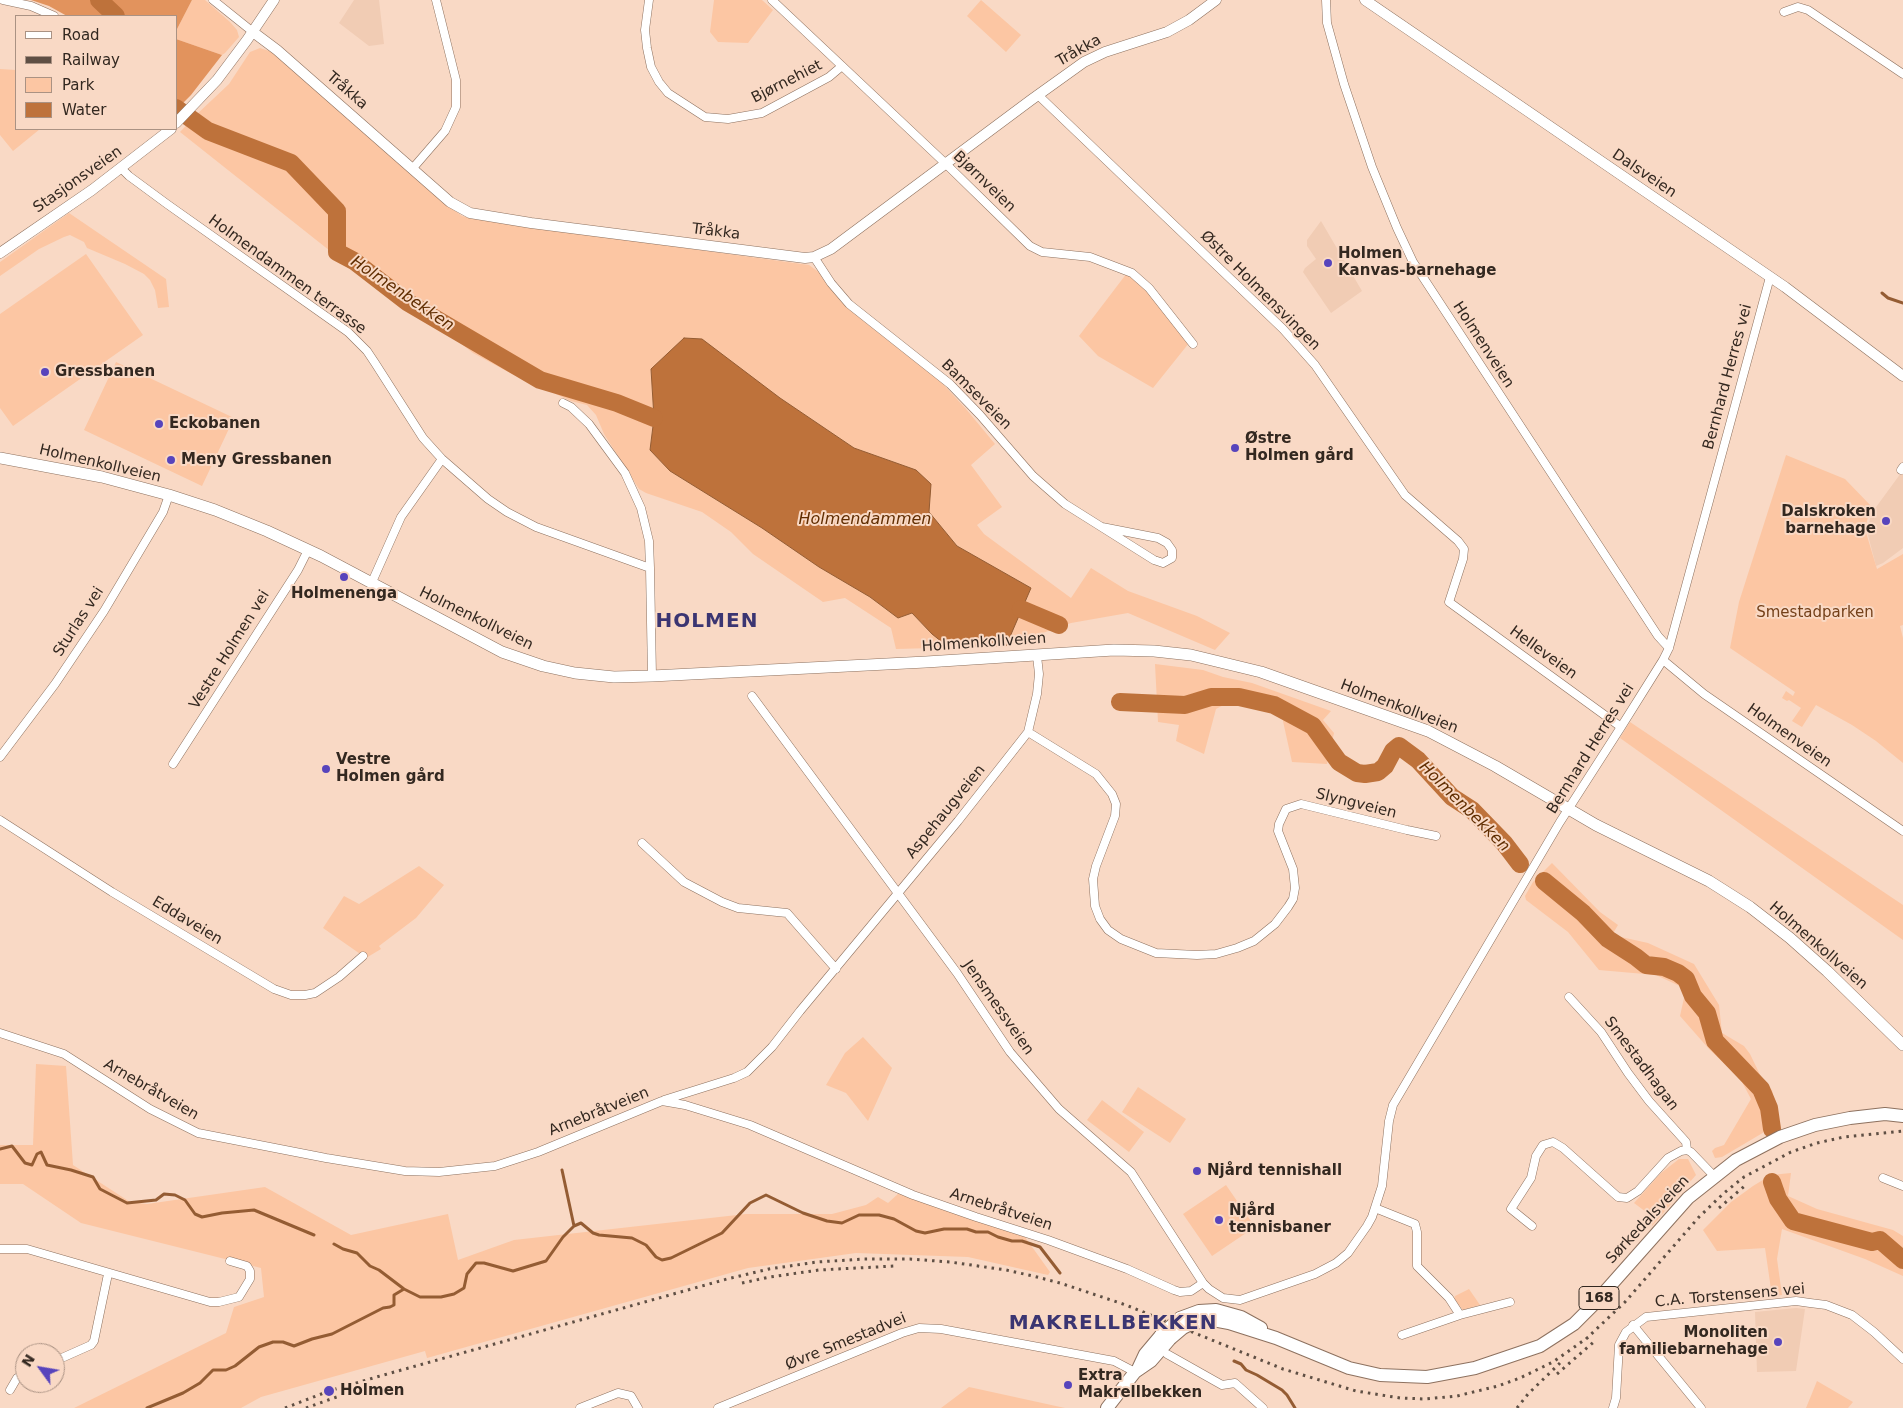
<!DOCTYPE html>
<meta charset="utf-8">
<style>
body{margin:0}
#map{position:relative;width:1903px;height:1408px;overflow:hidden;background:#f9d9c5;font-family:"DejaVu Sans",sans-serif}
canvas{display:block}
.legend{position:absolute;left:15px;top:15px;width:162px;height:115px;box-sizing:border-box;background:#f9d9c5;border:1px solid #aa9283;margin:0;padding:6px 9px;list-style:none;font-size:15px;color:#332820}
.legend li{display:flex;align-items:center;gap:10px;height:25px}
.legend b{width:25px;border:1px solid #aa9283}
.north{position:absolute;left:15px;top:1343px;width:50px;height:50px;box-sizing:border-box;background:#f9d9c5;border:1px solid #aa9283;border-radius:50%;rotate:302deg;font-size:14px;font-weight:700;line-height:20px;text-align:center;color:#332820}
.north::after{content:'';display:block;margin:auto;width:18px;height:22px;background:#5744bc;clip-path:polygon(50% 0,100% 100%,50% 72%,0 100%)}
</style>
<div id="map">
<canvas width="1903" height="1408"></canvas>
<ul class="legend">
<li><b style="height:6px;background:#fff"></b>Road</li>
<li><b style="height:6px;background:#5f4f44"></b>Railway</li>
<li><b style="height:14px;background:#fcc6a3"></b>Park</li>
<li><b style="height:14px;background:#be723b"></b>Water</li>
</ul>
<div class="north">N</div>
</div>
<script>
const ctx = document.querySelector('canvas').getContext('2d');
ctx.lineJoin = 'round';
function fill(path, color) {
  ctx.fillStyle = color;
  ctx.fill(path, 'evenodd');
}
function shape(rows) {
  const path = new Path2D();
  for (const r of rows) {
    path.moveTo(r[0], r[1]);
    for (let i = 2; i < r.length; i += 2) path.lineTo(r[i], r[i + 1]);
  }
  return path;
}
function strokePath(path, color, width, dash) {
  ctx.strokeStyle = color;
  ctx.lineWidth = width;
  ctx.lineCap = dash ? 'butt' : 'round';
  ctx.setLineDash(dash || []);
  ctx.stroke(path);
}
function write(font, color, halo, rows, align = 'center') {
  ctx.font = font + ' "DejaVu Sans",sans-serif';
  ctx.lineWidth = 4;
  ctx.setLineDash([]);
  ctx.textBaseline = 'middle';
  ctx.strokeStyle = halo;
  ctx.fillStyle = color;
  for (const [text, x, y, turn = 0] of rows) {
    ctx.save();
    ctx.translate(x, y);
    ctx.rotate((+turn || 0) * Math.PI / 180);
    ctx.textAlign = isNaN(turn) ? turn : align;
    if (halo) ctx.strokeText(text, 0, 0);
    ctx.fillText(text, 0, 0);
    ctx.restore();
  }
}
fill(shape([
 [354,0,379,0,384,44,369,46,339,23],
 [1321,221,1362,291,1331,313,1303,272,1305,268,1316,259,1307,246,1307,240],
 [1901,473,1903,475,1903,548,1883,563,1876,566,1868,535,1868,528,1871,514],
 [1796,1308,1805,1309,1796,1371,1757,1372,1755,1312]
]), '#f1ccb4');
fill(shape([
 [192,0,205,0,230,22,237,30,239,37,225,53,222,55,176,39,176,31],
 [714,0,762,0,773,10,748,43,718,42,710,32],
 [981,0,1021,35,1006,52,967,16],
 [260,48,275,53,447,205,462,216,473,219,809,265,820,273,833,292,861,319,942,383,966,409,995,444,971,465,1002,507,977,525,984,534,1071,598,1091,568,1128,591,1197,616,1230,633,1215,650,1128,613,1071,623,1006,646,896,649,891,628,845,598,823,602,753,554,731,532,702,512,646,493,639,489,604,434,596,415,587,405,571,401,510,373,473,353,450,335,402,308,180,132,196,115,229,84,250,52],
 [651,369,780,398,854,448,916,470,929,512,957,546,1031,588,1021,609,932,634,912,613,898,618,870,597,819,567,762,528,670,471,650,450,654,418],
 [0,69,16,70,16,129,40,129,13,151,0,135],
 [69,213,166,279,169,307,158,308,155,290,150,280,144,274,125,264,87,248,84,242,70,235,64,237,39,249,0,276,0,262],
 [86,254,143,335,13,426,0,408,0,314],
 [1127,273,1144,285,1189,343,1153,388,1098,356,1079,336],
 [116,362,234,418,202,486,84,430],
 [1786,455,1845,479,1872,507,1869,513,1865,529,1877,569,1903,554,1903,625,1900,626,1903,638,1903,763,1876,741,1852,725,1816,705,1802,727,1792,721,1801,708,1789,700,1787,701,1782,698,1786,691,1793,696,1795,692,1730,648,1739,602],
 [1155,664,1203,670,1223,677,1252,683,1331,711,1323,720,1334,733,1327,764,1292,762,1279,703,1246,693,1216,709,1204,754,1176,741,1179,725,1158,722],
 [1630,722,1903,905,1903,940,1620,738],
 [1552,863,1600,912,1618,925,1612,935,1648,943,1694,964,1719,1005,1722,1033,1744,1046,1750,1054,1765,1085,1772,1090,1778,1117,1776,1128,1766,1131,1722,1157,1715,1158,1712,1151,1715,1148,1724,1145,1751,1099,1741,1080,1709,1049,1680,1016,1686,989,1656,975,1599,970,1568,932,1526,900,1525,896,1533,882],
 [419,866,444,885,416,918,379,946,381,949,366,958,323,928,344,896,359,904],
 [863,1037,892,1068,868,1121,846,1093,826,1085,845,1053],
 [36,1064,66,1066,73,1165,130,1202,147,1204,265,1187,351,1235,448,1214,458,1260,514,1240,746,1214,832,1214,866,1205,878,1197,888,1203,899,1193,1025,1237,1050,1272,1048,1275,968,1257,856,1253,748,1268,427,1358,425,1351,261,1397,241,1408,74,1408,226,1333,234,1307,264,1297,261,1268,81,1223,23,1184,0,1184,0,1145,33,1145],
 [1138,1087,1186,1119,1170,1143,1122,1112],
 [1102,1100,1144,1132,1129,1152,1087,1120],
 [1679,1159,1688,1159,1696,1175,1652,1226,1650,1215,1634,1203,1661,1173],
 [1791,1173,1788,1196,1817,1209,1893,1230,1903,1236,1903,1276,1865,1259,1782,1229,1777,1259,1782,1295,1772,1296,1765,1248,1717,1251,1703,1230,1731,1202,1753,1186,1771,1175],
 [1226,1185,1255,1227,1212,1256,1183,1214],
 [1469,1289,1480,1305,1463,1310,1454,1299,1455,1296],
 [1817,1381,1853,1402,1848,1408,1806,1408],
 [969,1387,1065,1408,941,1408]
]), '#fcc6a3');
fill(shape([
 [31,0,192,0,176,31,176,16,67,16,49,6],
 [176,39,222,55,191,95,176,110]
]), '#e2935d');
const water = shape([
 [684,338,702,339,780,398,854,448,916,470,931,484,929,512,957,546,1031,588,1006,646,947,646,932,634,912,613,898,618,870,597,819,567,762,528,670,471,650,450,654,418,651,369,684,338]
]);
fill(water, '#be723b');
strokePath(water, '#945c33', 1);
strokePath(shape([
 [1882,293,1888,298,1903,303],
 [0,1149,12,1146,25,1163,32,1165,37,1154,41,1152,47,1165,71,1170,93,1177,100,1189,127,1203,156,1200,164,1194,175,1195,185,1200,195,1214,202,1217,222,1213,254,1210,314,1235],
 [562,1170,574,1226],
 [334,1244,343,1249,357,1253,370,1266,379,1270,404,1289,420,1297,441,1297,454,1294,464,1288,467,1274,476,1263,484,1263,513,1271,546,1261,563,1237,574,1226,581,1223,593,1233,599,1235,632,1238,646,1245,656,1257,662,1260,671,1258,722,1233,750,1203,766,1195,803,1213,827,1221,842,1223,859,1215,879,1215,894,1219,916,1231,925,1233,944,1229,967,1229,976,1232,988,1232,998,1237,1012,1241,1022,1241,1040,1247,1060,1273],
 [1234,1361,1241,1364,1246,1370,1257,1375,1282,1390,1287,1395,1295,1408],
 [147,1408,183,1393,200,1383,213,1370,226,1370,235,1366,259,1347,273,1342,283,1342,294,1346,312,1339,332,1334,383,1308,390,1307,394,1305,394,1295,404,1289]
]), '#945c33', 3);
strokePath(shape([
 [99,0,116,16],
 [176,108,208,131,291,163,337,211,337,252,354,261,407,302,540,380,617,403,654,418],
 [1021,609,1059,625],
 [1120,702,1185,705,1211,697,1239,697,1274,705,1313,726,1339,762,1357,773,1365,774,1378,772,1385,766,1393,751,1399,746,1418,760,1452,797,1472,810,1504,843,1520,864],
 [1544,881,1583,913,1608,939,1636,957,1646,965,1664,967,1678,973,1686,979,1693,996,1707,1013,1715,1041,1761,1089,1769,1108,1772,1129],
 [1772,1182,1778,1199,1793,1221,1872,1242,1880,1240,1903,1260]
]), '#be723b', 18);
const minor = shape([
 [3,0,31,6,54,16],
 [213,0,253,32],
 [649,0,645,30,647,48,651,67,659,82,668,93,705,117,728,119,762,113,829,77,842,66],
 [772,0,945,163,1030,246,1042,252,1090,257,1132,273,1149,288,1193,344],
 [1326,0,1327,23,1344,84,1372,167,1397,228,1413,262,1658,636,1669,648],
 [1784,12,1798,7,1808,10,1903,74],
 [1038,95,1283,329,1315,365,1405,495,1458,541,1464,549,1463,559,1449,602,1621,727],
 [121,168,129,176,167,204,348,332,367,351,375,363,423,438,442,459,488,499,507,512,536,527,650,568,652,676],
 [413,168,445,131,456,107,456,80,436,0],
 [814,257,831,283,849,304,950,384,980,415,1033,476,1065,504,1154,560,1163,563,1172,558,1172,550,1167,543,1158,538,1102,527],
 [563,403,571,407,589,424,625,473,641,508,649,541,650,568],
 [1901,470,1903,467],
 [372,582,401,517,442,459],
 [1663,660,1704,694,1903,831],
 [752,696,957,973,1010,1052,1059,1109,1131,1172,1203,1283,1209,1289,1223,1298,1240,1300,1315,1274,1336,1263,1348,1253,1367,1226,1372,1217,1382,1186,1389,1121,1393,1105,1560,822,1621,727,1663,660,1669,648,1770,277],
 [1028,732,1096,774,1112,794,1116,804,1115,816,1096,866,1093,879,1095,906,1100,919,1108,930,1121,939,1156,953,1197,955,1216,954,1237,948,1254,941,1275,924,1288,907,1293,899,1295,888,1293,869,1278,831,1279,824,1286,809,1301,804,1407,830,1436,836],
 [0,757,55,684,104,611,163,512,169,495],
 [173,764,298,570,308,550],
 [0,820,112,892,274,989,291,995,305,995,315,993,339,977,363,956],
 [642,843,684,882,722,902,738,908,787,913,836,969],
 [1569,997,1601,1032,1628,1073,1649,1101,1686,1142,1687,1150],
 [0,1033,64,1054,150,1109,198,1133,326,1158,405,1171,439,1172,495,1166,538,1152,662,1101,685,1105,750,1125,913,1195,976,1217,1048,1240,1127,1269,1174,1290,1180,1292,1191,1291,1203,1283],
 [664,1100,734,1078,747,1072,772,1047,800,1011,958,821,1028,732,1037,694,1039,674,1037,656],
 [1883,1178,1903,1186],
 [1375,1208,1415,1224,1417,1232,1417,1266,1449,1298,1460,1315],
 [1532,1226,1511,1209,1531,1178,1536,1156,1543,1145,1553,1142,1563,1148,1618,1197,1627,1198,1638,1191,1668,1158,1681,1151,1687,1150,1691,1152,1714,1176],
 [0,1249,27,1249,210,1302,219,1302,239,1297,250,1279,250,1271,247,1266,230,1261],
 [1633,1325,1701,1408],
 [1402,1335,1460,1315,1510,1302],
 [1167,1354,1222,1385,1235,1383,1263,1408],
 [55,1361,91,1345,94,1341,108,1274],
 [10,1390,17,1378,25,1375],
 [580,1408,618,1393,631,1396,638,1408],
 [718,1408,902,1333,919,1328,941,1329,1114,1361,1135,1372],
 [1613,1408,1616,1398,1619,1345,1626,1332,1646,1317,1796,1301,1810,1303,1826,1305,1852,1315,1874,1332,1903,1359]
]);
const tertiary = shape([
 [1365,0,1785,287,1903,376],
 [253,32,277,50,450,202,470,213,531,223,805,258,814,257,831,249,1031,100,1084,62,1105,52,1167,32,1189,20,1216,0],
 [176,123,217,80,247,40,274,0],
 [0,253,92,190,171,129]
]);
const secondary = shape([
 [0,458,102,477,169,495,215,510,267,531,321,556,502,652,543,666,575,673,614,677,652,676,926,662,1114,650,1154,651,1191,655,1261,672,1428,731,1495,766,1596,825,1709,881,1750,907,1790,938,1827,971,1903,1045]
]);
const primary = shape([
 [1180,1318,1199,1311,1216,1310,1241,1317,1261,1328],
 [1193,1323,1213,1320,1229,1323,1276,1338,1349,1368,1380,1375,1427,1377,1475,1368,1540,1346,1574,1324,1594,1304,1688,1198,1736,1160,1780,1137,1815,1125,1850,1118,1885,1114,1903,1116],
 [1138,1369,1145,1354,1161,1335],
 [1107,1408,1135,1372,1151,1361,1170,1339]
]);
strokePath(minor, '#8d715f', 9);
strokePath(tertiary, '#8d715f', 11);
strokePath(secondary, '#8d715f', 12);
strokePath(primary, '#8d715f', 14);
strokePath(minor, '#fff', 8);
strokePath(tertiary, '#fff', 10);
strokePath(secondary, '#fff', 11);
strokePath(primary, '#fff', 12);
strokePath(shape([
 [1719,1208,1747,1184],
 [742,1283,770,1277,819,1270,895,1266],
 [1586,1339,1625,1302,1699,1217,1724,1193,1744,1177,1791,1152,1817,1143,1844,1137,1903,1131],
 [1557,1374,1596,1340],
 [285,1408,329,1391,380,1376,727,1279,769,1269,817,1262,864,1259,910,1259,950,1262,1006,1270,1033,1276,1060,1283,1126,1305,1283,1369,1356,1391,1400,1398,1425,1399,1457,1396,1498,1386,1520,1378,1553,1362,1590,1336],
 [306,1408,356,1390],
 [1517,1408,1528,1394,1560,1363]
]), '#5f4f44', 3, [2.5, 5]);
const primaryBridge = shape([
 [1161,1335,1180,1318],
 [1170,1339,1183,1328,1193,1323]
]);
strokePath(primaryBridge, '#8d715f', 14, []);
strokePath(primaryBridge, '#fff', 12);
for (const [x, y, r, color] of [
 [1328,263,5,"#5744bc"],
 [45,372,5,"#5744bc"],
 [159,424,5,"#5744bc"],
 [1235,448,5,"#5744bc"],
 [171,460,5,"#5744bc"],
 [1886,521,5,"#5744bc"],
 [344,577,5,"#5744bc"],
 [326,769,5,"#5744bc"],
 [1197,1171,5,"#5744bc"],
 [1219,1220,5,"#5744bc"],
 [1778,1342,5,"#5744bc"],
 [1068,1385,5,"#5744bc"],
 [329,1391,6,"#5744bc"]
]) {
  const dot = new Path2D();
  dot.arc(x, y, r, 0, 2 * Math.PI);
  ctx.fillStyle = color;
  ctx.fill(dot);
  strokePath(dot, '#f9d9c5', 2);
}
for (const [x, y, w] of [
 [1599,1298,40]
]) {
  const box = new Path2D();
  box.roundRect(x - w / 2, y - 11.5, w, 23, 4);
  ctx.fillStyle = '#f9d9c5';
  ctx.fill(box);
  strokePath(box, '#332820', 1);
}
write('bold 14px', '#332820', null, [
 ["168",1599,1298]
]);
write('15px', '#332820', '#f9d9c5', [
 ["Tråkka",1079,51,-29],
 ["Bjørnehiet",787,82,-27],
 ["Tråkka",347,91,41],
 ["Dalsveien",1644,174,34],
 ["Stasjonsveien",78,180,-35],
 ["Bjørnveien",984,182,44],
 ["Tråkka",716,232,7],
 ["Holmendammen terrasse",287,275,36],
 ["Østre Holmensvingen",1260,291,45],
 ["Holmenveien",1483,345,57],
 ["Bernhard Herres vei",1728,377,-75],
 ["Bamseveien",976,395,45],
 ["Holmenkollveien",100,464,13],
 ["Holmenkollveien",476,619,26],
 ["Sturlas vei",79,622,-57],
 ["Holmenkollveien",984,643,-4],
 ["Vestre Holmen vei",230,650,-58],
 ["Helleveien",1543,653,36],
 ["Holmenkollveien",1399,707,21],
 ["Holmenveien",1789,736,35],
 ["Bernhard Herres vei",1591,749,-58],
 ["Slyngveien",1356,804,14],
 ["Aspehaugveien",946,812,-51],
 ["Eddaveien",187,921,31],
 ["Holmenkollveien",1818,946,41],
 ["Jensmessveien",998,1008,55],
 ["Smestadhagan",1641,1064,53],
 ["Arnebråtveien",151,1090,30],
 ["Arnebråtveien",599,1112,-22],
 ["Arnebråtveien",1001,1210,18],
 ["Sørkedalsveien",1648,1220,-47],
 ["C.A. Torstensens vei",1730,1296,-5],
 ["Øvre Smestadvei",846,1342,-22]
]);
write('bold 15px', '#332820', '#f9d9c5', [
 ["Holmen",1338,254],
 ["Kanvas-barnehage",1338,271],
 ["Gressbanen",55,372],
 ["Eckobanen",169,424],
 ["Østre",1245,439],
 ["Holmen gård",1245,456],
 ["Meny Gressbanen",181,460],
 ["Dalskroken",1876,512,"right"],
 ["barnehage",1876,529,"right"],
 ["Holmenenga",344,594,"center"],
 ["Vestre",336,760],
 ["Holmen gård",336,777],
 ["Njård tennishall",1207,1171],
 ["Njård",1229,1211],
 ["tennisbaner",1229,1228],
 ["Monoliten",1768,1333,"right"],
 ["familiebarnehage",1768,1350,"right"],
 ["Extra",1078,1376],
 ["Makrellbekken",1078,1393],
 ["Holmen",340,1391]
], 'left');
write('15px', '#744019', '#f9d9c5', [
 ["Smestadparken",1815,613]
]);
write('italic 16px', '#612e02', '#f9d9c5', [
 ["Holmenbekken",402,294,34],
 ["Holmendammen",865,520],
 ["Holmenbekken",1464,807,45]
]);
ctx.letterSpacing = '1px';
write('bold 20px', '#3b3572', '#f9d9c5', [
 ["HOLMEN",707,622],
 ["MAKRELLBEKKEN",1113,1324]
]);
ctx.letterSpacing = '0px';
</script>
